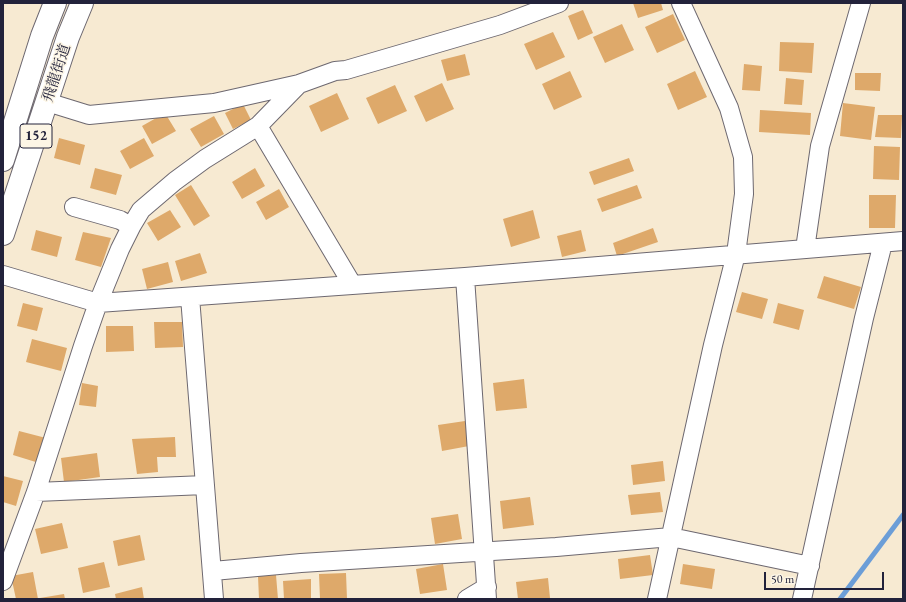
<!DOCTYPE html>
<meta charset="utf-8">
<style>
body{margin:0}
#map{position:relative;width:906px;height:602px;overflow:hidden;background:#f7ead2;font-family:"EB Garamond",serif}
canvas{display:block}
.frame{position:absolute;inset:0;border:4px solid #22223b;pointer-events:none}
.scale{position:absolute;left:764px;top:572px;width:120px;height:18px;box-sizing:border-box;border:2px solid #22223b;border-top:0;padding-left:5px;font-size:12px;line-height:14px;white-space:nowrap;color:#22223b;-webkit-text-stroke:3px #fcf5e5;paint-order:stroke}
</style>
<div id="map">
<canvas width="906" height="602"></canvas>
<div class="frame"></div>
<div class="scale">50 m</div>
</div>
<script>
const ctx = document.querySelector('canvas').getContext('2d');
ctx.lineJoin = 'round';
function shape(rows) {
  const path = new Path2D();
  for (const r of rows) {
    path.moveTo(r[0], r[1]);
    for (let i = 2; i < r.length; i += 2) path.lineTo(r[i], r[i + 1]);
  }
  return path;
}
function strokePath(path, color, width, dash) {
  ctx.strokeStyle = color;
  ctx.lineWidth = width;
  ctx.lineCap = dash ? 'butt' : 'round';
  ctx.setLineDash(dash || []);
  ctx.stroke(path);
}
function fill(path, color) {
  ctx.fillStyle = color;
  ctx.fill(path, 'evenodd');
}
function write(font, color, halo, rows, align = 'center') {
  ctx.font = font + ' "EB Garamond","Noto Serif JP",serif';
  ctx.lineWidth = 3;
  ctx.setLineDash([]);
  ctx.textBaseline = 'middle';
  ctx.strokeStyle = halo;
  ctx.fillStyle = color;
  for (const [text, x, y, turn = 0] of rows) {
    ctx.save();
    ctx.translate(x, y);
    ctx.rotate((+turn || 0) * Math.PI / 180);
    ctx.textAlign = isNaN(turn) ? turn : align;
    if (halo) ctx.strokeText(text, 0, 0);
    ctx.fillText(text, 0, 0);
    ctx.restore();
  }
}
strokePath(shape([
 [840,599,903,515]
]), '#6c9ed7', 5);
fill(shape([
 [633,3,661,3,663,10,638,18],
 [583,10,593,33,578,40,568,16],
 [673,14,685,40,657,53,645,27],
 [622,24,634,50,605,63,593,37],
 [553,32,565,57,536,70,524,44],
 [780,42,814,43,812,73,779,71],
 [465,54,470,75,447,81,441,60],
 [744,64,762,66,760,91,742,90],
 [570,71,582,97,554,110,542,84],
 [695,71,707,97,678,110,667,84],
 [855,73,881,73,880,91,855,90],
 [786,78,804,80,802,105,784,104],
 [442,83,454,109,426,122,414,96],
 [395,85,407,111,378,124,366,98],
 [337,93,349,119,321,132,309,106],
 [843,103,875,107,871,140,840,136],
 [243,104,251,120,233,129,225,113],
 [760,110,811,113,810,135,759,132],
 [165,113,176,131,152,144,142,126],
 [878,115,902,115,901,138,875,137],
 [214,116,224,134,201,147,190,129],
 [59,138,85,145,80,165,54,158],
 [144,138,154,156,130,169,120,151],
 [874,146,900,147,899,180,873,179],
 [629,158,634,171,594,185,589,172],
 [95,168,122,175,116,195,90,188],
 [255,168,265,186,242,199,232,182],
 [191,185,210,216,194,226,175,195],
 [637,185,642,198,602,212,597,199],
 [279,189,289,207,266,220,256,202],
 [869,195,896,195,895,228,869,228],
 [170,210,181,227,158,241,147,223],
 [533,210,540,238,511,247,503,219],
 [653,228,658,242,617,256,613,243],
 [36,230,62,237,57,257,31,250],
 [581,230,586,251,562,257,557,236],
 [83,232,111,238,101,267,75,260],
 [200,253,207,273,181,281,175,261],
 [168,262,173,282,147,289,142,269],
 [824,276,861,287,854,309,817,298],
 [742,292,768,299,762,319,736,312],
 [23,303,43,308,37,331,17,326],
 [778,303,804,310,799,330,773,323],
 [154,322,182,322,183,347,155,348],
 [106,326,133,326,134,351,106,352],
 [32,339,67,348,61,371,26,362],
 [524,379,527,408,496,411,493,383],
 [82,383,98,386,96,407,79,405],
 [465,421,469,446,442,451,438,425],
 [19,431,46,438,39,463,13,455],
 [175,437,176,457,157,457,158,472,137,474,132,439],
 [97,453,100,477,64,482,61,458],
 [663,461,665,481,633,485,631,465],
 [3,476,23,481,16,506,3,502],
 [660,492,663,512,631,515,628,495],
 [530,497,534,525,503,529,500,501],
 [458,514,462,539,435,544,431,518],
 [62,523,68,548,41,554,35,529],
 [140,535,145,560,118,566,113,541],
 [650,555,653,575,620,579,618,559],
 [104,562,110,587,83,593,78,568],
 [443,564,447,590,420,594,416,569],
 [683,564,715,569,712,589,680,584],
 [33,572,38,599,16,599,11,576],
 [346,573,347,599,320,599,319,574],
 [276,575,278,599,259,599,258,576],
 [548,578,550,598,518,599,516,582],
 [311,579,311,599,284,599,283,581],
 [142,587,144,599,116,599,115,594],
 [64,594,65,599,40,599,40,598]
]), '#dea96a');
const minor = shape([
 [47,102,89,115,214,103,299,84,335,71,346,70,500,25,559,3],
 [258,126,352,284],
 [74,207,120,220,127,224,130,229],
 [805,249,820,146,861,3],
 [3,275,98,303,465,277,903,241],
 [465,277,487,599],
 [190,297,214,599],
 [36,492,205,485],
 [213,571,301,563,556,547,671,537,810,566],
 [3,581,36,492,83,346,98,303,120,249,132,225,141,210,175,181,205,159,258,126,299,84],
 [467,599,487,587],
 [657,599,713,345,736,254,744,194,743,157,729,108,681,3],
 [802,599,864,318,883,243]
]);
const highway = shape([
 [3,160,42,36,55,3],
 [3,234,68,37,82,3]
]);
strokePath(minor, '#6d6870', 20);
strokePath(highway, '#6d6870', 24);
strokePath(minor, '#fff', 18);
strokePath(highway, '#fff', 22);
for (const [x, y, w] of [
 [36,136,32]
]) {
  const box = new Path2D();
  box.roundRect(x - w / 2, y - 12, w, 24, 3);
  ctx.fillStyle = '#fcf5e5';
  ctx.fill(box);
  strokePath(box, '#22223b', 1);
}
write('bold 14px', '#22223b', null, [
 ["152",36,136]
]);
write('15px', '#22223b', '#fcf5e5', [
 ["飛龍街道",57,73,-72]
]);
</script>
